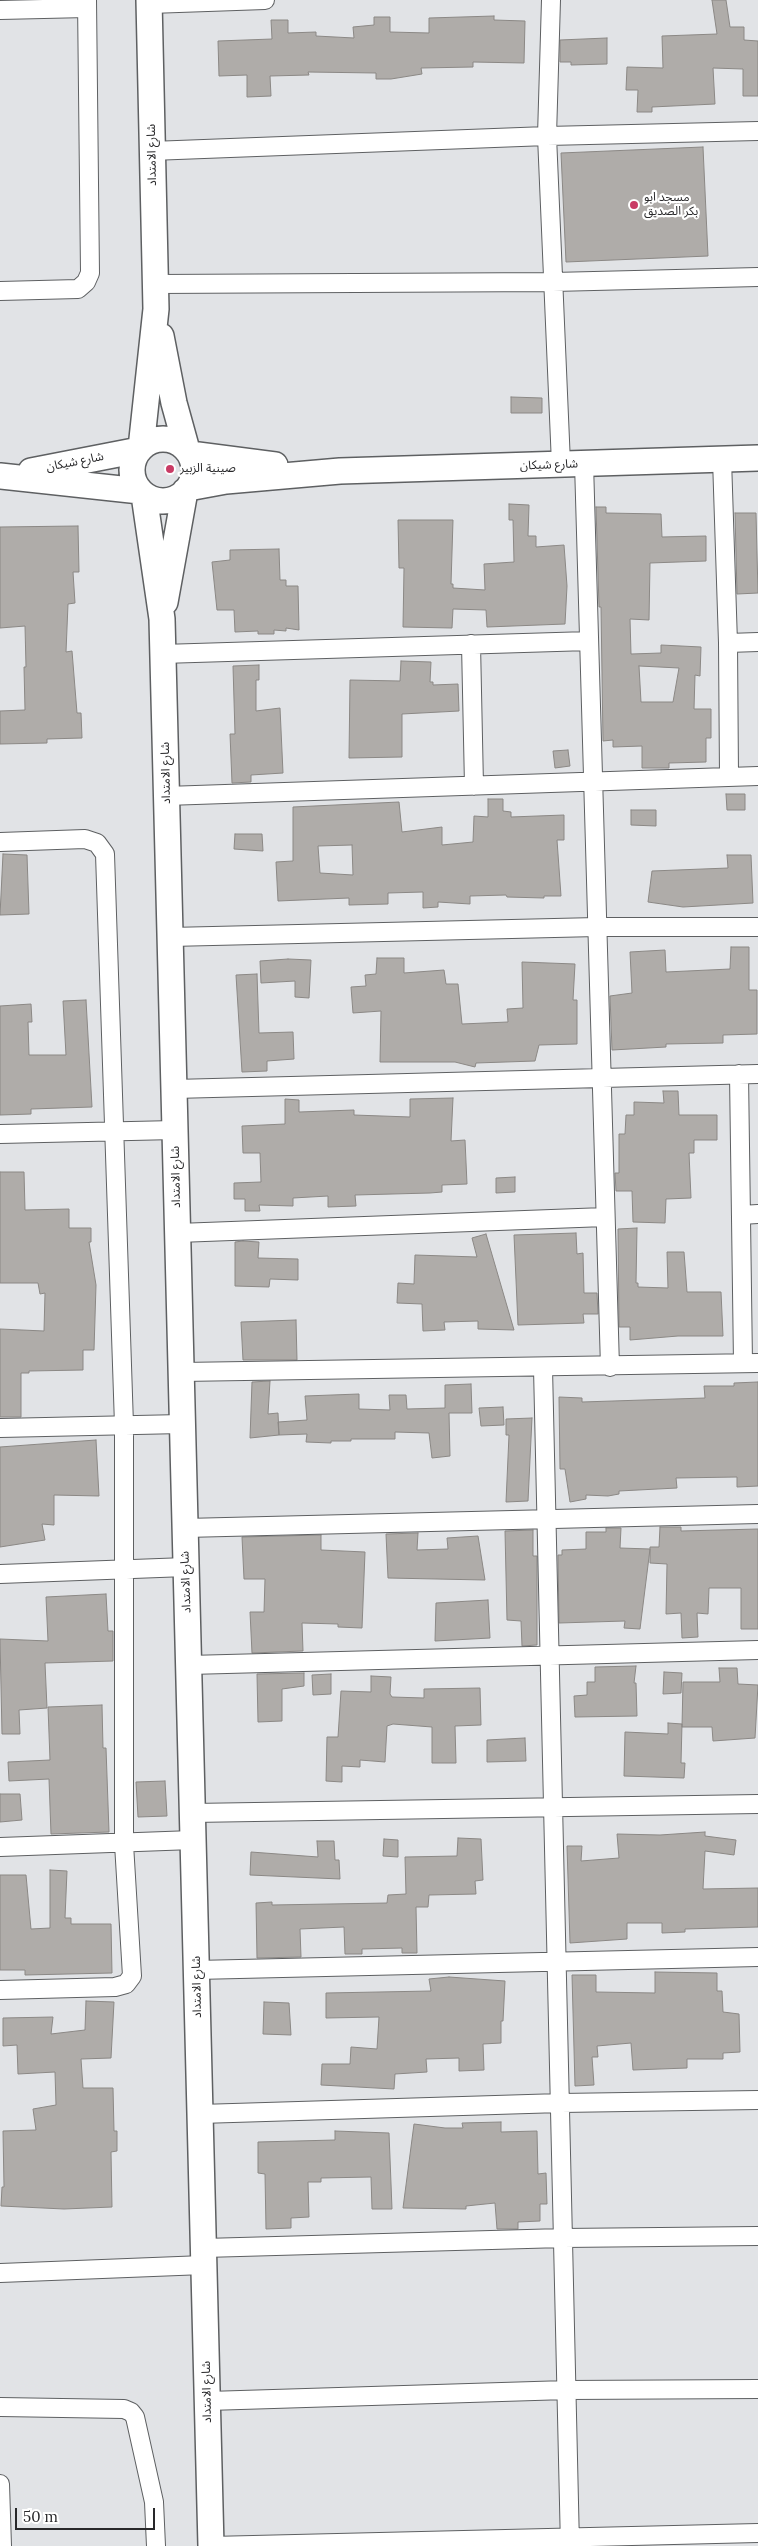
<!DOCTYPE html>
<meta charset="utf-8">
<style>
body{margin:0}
#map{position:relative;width:758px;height:2546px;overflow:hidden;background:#e1e3e6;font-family:Lora,serif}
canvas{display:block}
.scale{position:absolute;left:15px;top:2508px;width:140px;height:22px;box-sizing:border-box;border:2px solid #28282a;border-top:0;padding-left:6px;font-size:15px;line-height:18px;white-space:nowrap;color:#28282a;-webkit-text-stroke:4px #fff;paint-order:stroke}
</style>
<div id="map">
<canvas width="758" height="2546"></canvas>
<div class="scale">50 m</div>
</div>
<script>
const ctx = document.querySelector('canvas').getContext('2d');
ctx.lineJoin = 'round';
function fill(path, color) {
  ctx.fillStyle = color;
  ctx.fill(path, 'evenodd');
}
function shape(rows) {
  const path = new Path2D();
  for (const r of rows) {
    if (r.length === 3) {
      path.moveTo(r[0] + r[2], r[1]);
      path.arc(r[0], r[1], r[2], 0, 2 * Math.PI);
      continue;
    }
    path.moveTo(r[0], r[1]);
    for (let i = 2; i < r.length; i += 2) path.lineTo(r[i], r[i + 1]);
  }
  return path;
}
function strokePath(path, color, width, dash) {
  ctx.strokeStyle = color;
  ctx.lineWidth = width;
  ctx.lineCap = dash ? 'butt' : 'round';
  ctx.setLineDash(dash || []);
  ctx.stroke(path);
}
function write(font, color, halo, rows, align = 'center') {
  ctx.font = font + ' Lora,"Noto Sans Arabic",serif';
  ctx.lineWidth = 4.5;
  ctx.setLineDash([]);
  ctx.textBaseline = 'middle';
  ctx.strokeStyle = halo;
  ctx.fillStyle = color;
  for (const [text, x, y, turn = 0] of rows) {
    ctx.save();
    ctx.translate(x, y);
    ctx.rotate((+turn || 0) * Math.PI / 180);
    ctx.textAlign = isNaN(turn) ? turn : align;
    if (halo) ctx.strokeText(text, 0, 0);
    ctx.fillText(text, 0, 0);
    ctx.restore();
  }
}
const building = shape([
 [712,0,726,0,730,27,744,27,744,40,758,41,758,96,743,96,743,69,713,68,715,104,652,107,652,112,637,112,638,90,626,90,627,67,663,68,662,36,717,34,712,0],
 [494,16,494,20,525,21,524,63,473,62,473,67,421,68,422,74,391,79,376,79,376,73,308,72,309,75,270,76,271,96,247,97,247,75,219,76,218,41,272,39,271,20,288,20,288,33,316,32,316,36,354,38,353,27,374,25,374,17,390,17,390,32,429,33,429,18,494,16],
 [607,38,607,64,571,65,571,62,560,62,560,40,607,38],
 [703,147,708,256,566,262,561,153,703,147],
 [511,397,542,398,542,413,511,413,511,397],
 [509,504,529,505,528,536,536,536,536,547,564,545,567,586,565,624,487,627,486,610,453,609,452,628,403,627,404,568,399,568,398,520,453,520,451,584,453,584,453,588,485,590,484,564,514,562,513,520,509,520,509,504],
 [596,507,606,507,606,513,661,514,662,537,706,536,706,561,650,563,649,620,630,619,631,654,661,653,661,645,701,647,700,676,695,675,694,709,711,709,711,738,706,738,706,762,669,763,669,768,642,768,642,746,613,747,613,740,603,741,601,607,599,607,596,507],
 [639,666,679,668,673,702,641,702,639,666],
 [735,513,756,513,758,593,737,594,735,513],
 [78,526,79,572,73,572,75,603,68,604,66,652,72,651,77,713,81,713,82,738,47,739,47,743,0,744,0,711,25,710,24,667,26,667,25,626,0,628,0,527,78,526],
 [279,549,280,580,286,580,286,586,298,586,299,630,286,628,286,631,274,630,274,634,258,634,258,631,235,632,234,610,217,610,212,562,230,560,230,550,279,549],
 [401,661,431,662,430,682,433,682,433,685,458,684,459,711,402,714,402,757,349,758,350,680,400,681,401,661],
 [259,665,259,680,256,680,256,711,280,708,283,773,251,775,251,782,232,783,230,734,235,734,233,666,259,665],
 [568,750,570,766,555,768,553,751,568,750],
 [726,794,745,794,745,810,727,810,726,794],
 [488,799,503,799,503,811,511,812,511,817,564,815,564,840,557,840,561,896,544,896,544,898,507,897,506,895,470,896,470,904,438,902,438,907,423,908,423,892,388,893,388,904,349,905,349,898,278,901,276,862,293,861,293,807,399,802,402,832,442,827,442,845,473,842,474,816,488,817,488,799],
 [352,845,353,875,320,873,318,846,352,845],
 [631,810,656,810,656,826,631,825,631,810],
 [235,834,262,834,263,851,234,849,235,834],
 [3,854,27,855,29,914,0,915,3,854],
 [727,855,751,855,753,903,683,907,648,902,652,871,728,868,727,855],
 [731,947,749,947,749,990,757,990,757,1034,723,1035,723,1043,666,1044,666,1047,612,1050,610,996,632,993,630,952,665,950,666,972,730,969,731,947],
 [377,958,404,958,404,973,444,970,446,984,458,984,462,1024,508,1022,507,1009,523,1008,522,962,575,964,573,1000,577,1000,577,1044,539,1045,535,1061,476,1063,475,1067,455,1062,380,1062,381,1011,353,1013,351,987,366,986,365,975,376,974,377,958],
 [288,959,311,960,309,998,295,997,295,981,261,983,260,961,288,959],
 [257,974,259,1033,293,1032,294,1059,267,1061,267,1071,242,1072,236,975,257,974],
 [86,1000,92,1107,31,1109,31,1114,0,1115,0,1006,31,1004,32,1022,28,1022,29,1055,66,1055,63,1001,86,1000],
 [663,1091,678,1091,679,1115,717,1115,717,1140,694,1140,694,1153,689,1153,691,1198,666,1199,665,1223,633,1222,632,1191,616,1191,615,1173,619,1173,619,1134,625,1134,626,1115,634,1115,634,1102,664,1103,663,1091],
 [453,1098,451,1141,465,1140,467,1184,442,1185,442,1192,430,1193,355,1195,356,1206,328,1207,328,1196,293,1198,293,1206,259,1205,260,1211,245,1211,245,1199,234,1199,234,1183,261,1182,260,1153,243,1153,242,1126,285,1124,285,1099,299,1100,299,1112,354,1110,354,1115,410,1117,410,1099,453,1098],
 [0,1172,24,1172,25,1210,69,1209,69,1228,91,1228,91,1242,89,1242,96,1285,94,1350,83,1350,83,1370,29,1371,29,1373,21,1373,21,1417,0,1417,0,1329,44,1331,45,1293,40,1294,38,1283,0,1283,0,1172],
 [515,1177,515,1192,496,1193,496,1178,515,1177],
 [637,1228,636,1283,638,1283,638,1287,668,1288,667,1252,684,1252,687,1292,721,1292,723,1336,678,1336,630,1340,630,1327,619,1327,618,1229,637,1228],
 [576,1233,577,1254,583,1253,584,1293,597,1293,598,1314,583,1314,584,1323,518,1325,514,1235,576,1233],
 [486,1234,514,1330,478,1329,478,1321,444,1322,445,1330,423,1331,422,1304,397,1303,398,1283,414,1284,415,1255,477,1257,472,1238,486,1234],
 [243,1241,259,1242,258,1258,298,1259,298,1280,270,1279,269,1287,235,1286,235,1242,243,1241],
 [296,1320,297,1360,243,1360,241,1322,296,1320],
 [270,1381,268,1414,278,1413,279,1435,250,1438,252,1382,270,1381],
 [758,1382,758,1486,737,1487,737,1477,676,1478,677,1488,619,1491,619,1494,608,1496,586,1495,586,1499,570,1502,565,1469,560,1469,559,1397,582,1398,582,1402,705,1398,704,1386,734,1386,734,1383,758,1382],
 [471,1384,472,1413,449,1413,450,1456,432,1458,429,1433,395,1432,395,1439,351,1439,351,1441,331,1441,331,1443,306,1442,307,1434,279,1435,278,1422,307,1420,305,1396,359,1394,359,1409,390,1410,389,1395,406,1395,407,1409,445,1408,445,1385,471,1384],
 [503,1407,504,1425,481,1426,479,1408,503,1407],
 [532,1418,528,1501,506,1502,509,1435,506,1435,506,1419,532,1418],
 [96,1440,99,1496,54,1495,54,1525,42,1524,45,1540,0,1547,0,1447,96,1440],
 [660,1527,681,1527,681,1531,758,1529,758,1629,741,1629,741,1588,709,1588,708,1614,697,1613,698,1637,682,1638,681,1613,666,1614,667,1564,650,1563,650,1547,659,1547,660,1527],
 [606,1528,621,1528,620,1548,650,1549,640,1629,624,1628,625,1621,559,1623,558,1555,562,1555,562,1550,586,1549,586,1532,606,1532,606,1528],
 [533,1530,533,1556,537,1556,537,1645,522,1646,521,1621,507,1620,505,1531,533,1530],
 [418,1533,417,1550,448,1549,447,1538,478,1536,485,1580,388,1578,386,1534,418,1533],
 [321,1535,321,1550,365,1552,362,1628,338,1627,338,1624,302,1623,303,1651,252,1653,250,1612,264,1612,265,1579,244,1579,242,1537,321,1535],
 [106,1594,108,1631,113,1631,113,1661,45,1663,47,1708,19,1710,20,1734,2,1734,0,1639,48,1641,46,1597,106,1594],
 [488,1600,490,1638,435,1641,436,1603,488,1600],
 [636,1666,634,1683,636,1683,637,1716,575,1717,574,1696,587,1695,587,1682,595,1682,595,1667,636,1666],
 [719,1668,737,1668,738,1684,758,1685,755,1738,713,1741,712,1727,682,1727,683,1682,720,1682,719,1668],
 [664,1672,682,1673,681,1693,663,1694,664,1672],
 [304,1673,304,1686,282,1689,282,1721,258,1722,257,1674,304,1673],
 [331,1674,331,1694,313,1695,312,1675,331,1674],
 [371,1676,391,1677,390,1694,392,1697,424,1698,424,1689,480,1688,481,1725,455,1726,456,1763,432,1763,432,1727,393,1724,387,1726,385,1762,360,1760,360,1767,342,1766,342,1782,326,1781,327,1737,338,1737,341,1691,371,1692,371,1676],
 [102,1705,103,1748,106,1748,109,1832,51,1834,49,1779,9,1781,8,1762,50,1760,48,1707,102,1705],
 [668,1723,682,1724,681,1763,685,1763,684,1778,624,1776,625,1732,668,1734,668,1723],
 [525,1738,526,1761,487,1762,487,1740,525,1738],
 [165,1781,167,1816,138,1817,136,1782,165,1781],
 [0,1794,20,1794,22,1820,0,1822,0,1794],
 [705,1832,705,1836,736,1840,734,1855,705,1851,703,1889,758,1888,758,1927,685,1929,685,1932,662,1933,662,1923,627,1923,627,1939,570,1943,567,1846,582,1846,581,1861,619,1858,617,1834,660,1835,705,1832],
 [458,1838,481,1839,483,1880,475,1881,476,1894,429,1895,428,1907,416,1907,417,1953,402,1953,402,1948,362,1949,362,1954,345,1954,344,1927,300,1929,301,1957,257,1958,256,1903,272,1902,272,1905,387,1903,388,1895,406,1894,405,1857,457,1856,458,1838],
 [384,1839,398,1840,398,1857,383,1856,384,1839],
 [317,1841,334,1841,335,1860,339,1860,340,1879,250,1875,251,1852,318,1857,317,1841],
 [50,1870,67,1871,65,1918,71,1918,71,1924,111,1924,112,1973,25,1975,25,1970,0,1970,0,1875,26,1875,31,1929,50,1928,50,1870],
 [655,1972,717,1973,717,1991,722,1991,723,2012,739,2014,740,2052,723,2053,723,2059,687,2059,687,2068,633,2070,631,2043,597,2046,598,2057,592,2057,594,2085,575,2086,572,1975,596,1975,596,1992,655,1993,655,1972],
 [449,1977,505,1981,503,2021,501,2021,501,2043,483,2044,484,2070,459,2071,459,2058,426,2059,427,2072,395,2074,394,2089,321,2085,322,2064,350,2064,351,2047,377,2049,379,2017,326,2018,326,1993,431,1991,429,1979,449,1977],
 [86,2001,114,2002,111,2058,81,2059,83,2088,113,2088,114,2131,117,2131,117,2151,111,2152,112,2207,64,2209,1,2206,2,2187,4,2187,3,2131,36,2130,33,2109,56,2105,55,2072,18,2074,17,2045,3,2046,3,2018,53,2017,51,2034,85,2030,86,2001],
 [264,2002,289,2003,291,2035,263,2034,264,2002],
 [501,2122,501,2132,537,2131,538,2174,546,2173,547,2204,540,2204,540,2221,518,2222,518,2229,497,2229,495,2203,466,2206,466,2209,403,2208,414,2124,445,2128,463,2128,462,2123,501,2122],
 [335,2131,389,2133,392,2209,372,2209,371,2177,321,2178,321,2182,308,2182,309,2217,291,2218,291,2228,266,2229,265,2174,258,2173,258,2142,335,2140,335,2131]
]);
fill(building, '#afaca9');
strokePath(building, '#8b8885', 1);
const street = shape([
 [551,0,547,136,561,464],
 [150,4,265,0],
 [0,10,87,8],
 [151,151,547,136,758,131],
 [156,284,553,282,758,277],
 [0,291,78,289,86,282,90,273,87,0],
 [722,459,728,643,729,776],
 [584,463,610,1367],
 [728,643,758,642],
 [471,644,474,786],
 [162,654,589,641],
 [166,796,758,776],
 [0,842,85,839,97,843,105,854,124,1425,124,1844,132,1976,126,1984,115,1987,0,1990],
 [170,937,597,927,758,927],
 [739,1074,743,1363],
 [174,1089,758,1074],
 [0,1134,175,1130],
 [741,1215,758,1214],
 [178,1233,605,1217],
 [543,1368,570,2546],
 [181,1372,758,1363],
 [0,1428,182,1424],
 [185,1528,758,1514],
 [0,1574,186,1567],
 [189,1665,758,1650],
 [192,1813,758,1804],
 [0,1847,193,1840],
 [196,1970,758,1957],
 [200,2114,561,2103,758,2100],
 [204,2248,563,2238,758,2236],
 [0,2273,204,2265],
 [208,2401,567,2390,758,2389],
 [0,2407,124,2409,131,2412,135,2417,154,2502,156,2546],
 [0,2484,2,2546],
 [211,2546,758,2533]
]);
const secondary = shape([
 [161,336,174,403,187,450],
 [163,470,31],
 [141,448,156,309,149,0],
 [190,454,275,465],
 [31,471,139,450],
 [0,476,140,491],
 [188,488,226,481,340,471,758,458],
 [144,495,162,619,211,2546],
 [165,602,185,491]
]);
strokePath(street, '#5e6062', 20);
strokePath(secondary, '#5e6062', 28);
strokePath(street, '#fff', 18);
strokePath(secondary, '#fff', 25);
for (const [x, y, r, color] of [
 [634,205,5,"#c93b65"],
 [170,469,5,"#c93b65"]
]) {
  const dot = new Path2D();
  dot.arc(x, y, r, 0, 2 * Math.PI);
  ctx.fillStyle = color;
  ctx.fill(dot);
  strokePath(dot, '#fff', 2);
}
write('12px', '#28282a', '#fff', [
 ["شارع الامتداد",152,155,-91],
 ["شارع شيكان",75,462,-11],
 ["شارع شيكان",549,465,-2],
 ["شارع الامتداد",166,773,-91],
 ["شارع الامتداد",176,1177,-91],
 ["شارع الامتداد",186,1582,-92],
 ["شارع الامتداد",197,1987,-91],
 ["شارع الامتداد",207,2392,-91]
]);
write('12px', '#28282a', '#fff', [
 ["مسجد ابو",644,198],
 ["بكر الصديق",644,212],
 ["صينية الزبير",180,469]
], 'left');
</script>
